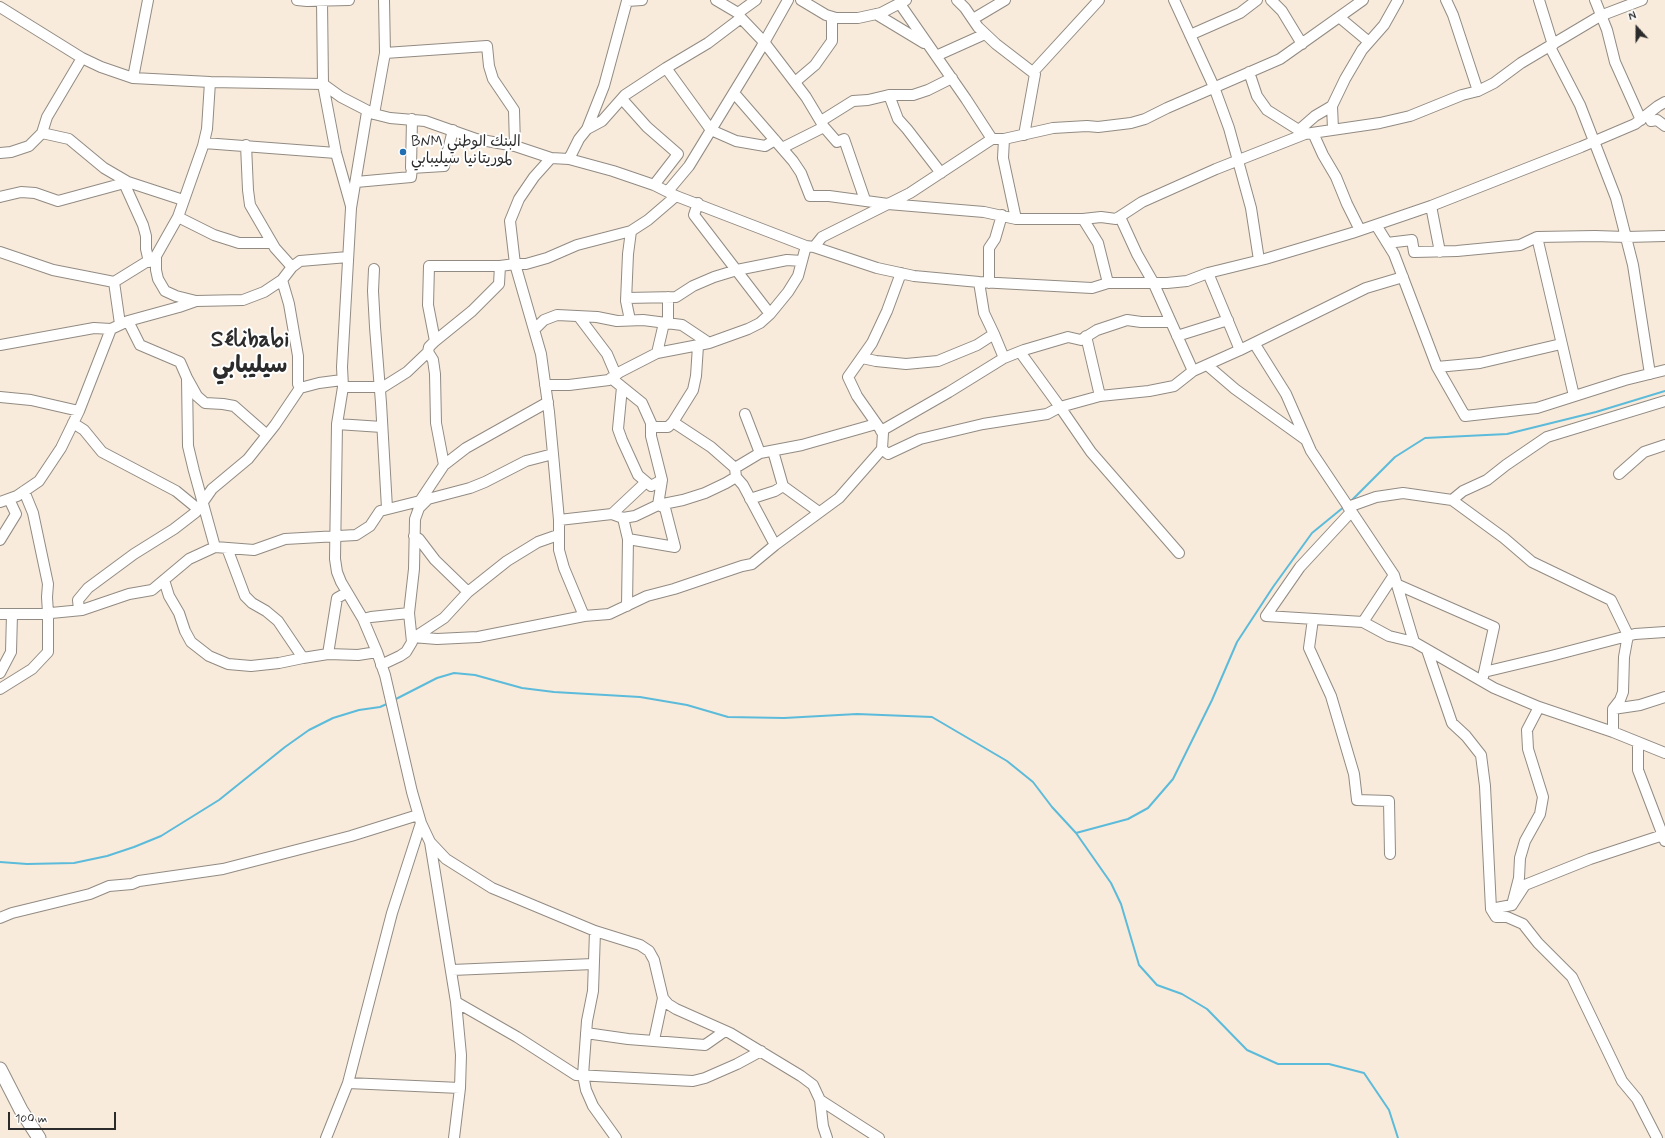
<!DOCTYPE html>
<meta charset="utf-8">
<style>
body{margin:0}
#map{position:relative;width:1665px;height:1138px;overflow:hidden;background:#f8ebdb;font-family:Mynerve,sans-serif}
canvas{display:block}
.north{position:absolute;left:1617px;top:8px;width:40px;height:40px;-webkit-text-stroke:3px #fff;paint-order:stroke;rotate:339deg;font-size:11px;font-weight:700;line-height:16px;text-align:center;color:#2b2b2b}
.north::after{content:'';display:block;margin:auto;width:14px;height:18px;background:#2b2b2b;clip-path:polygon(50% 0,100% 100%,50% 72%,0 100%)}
.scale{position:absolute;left:8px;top:1112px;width:108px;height:18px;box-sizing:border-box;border:2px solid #2b2b2b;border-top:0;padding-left:5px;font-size:12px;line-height:14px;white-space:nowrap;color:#2b2b2b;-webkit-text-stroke:3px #fff;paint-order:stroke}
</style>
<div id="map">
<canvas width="1665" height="1138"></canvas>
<div class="north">N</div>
<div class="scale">100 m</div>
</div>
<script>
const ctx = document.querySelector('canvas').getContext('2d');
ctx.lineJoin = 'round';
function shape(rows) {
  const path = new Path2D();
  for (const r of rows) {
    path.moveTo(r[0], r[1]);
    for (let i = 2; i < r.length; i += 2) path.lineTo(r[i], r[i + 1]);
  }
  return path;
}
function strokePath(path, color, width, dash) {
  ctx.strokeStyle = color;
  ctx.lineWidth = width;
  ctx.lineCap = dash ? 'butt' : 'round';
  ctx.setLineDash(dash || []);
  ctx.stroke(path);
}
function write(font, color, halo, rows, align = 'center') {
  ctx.font = font + ' Mynerve,"Playpen Sans Arabic",sans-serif';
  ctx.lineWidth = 4;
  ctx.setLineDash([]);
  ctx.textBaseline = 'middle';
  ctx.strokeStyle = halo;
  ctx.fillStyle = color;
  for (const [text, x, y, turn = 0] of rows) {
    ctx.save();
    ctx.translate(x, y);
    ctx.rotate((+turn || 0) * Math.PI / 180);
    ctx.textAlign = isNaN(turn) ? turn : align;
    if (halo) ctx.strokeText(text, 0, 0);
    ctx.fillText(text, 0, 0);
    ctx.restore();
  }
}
strokePath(shape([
 [1350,502,1395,457,1425,438,1507,434,1596,412,1665,391],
 [394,700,437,678,454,673,475,675,522,688,554,692,640,697,687,705,728,717,784,718,857,714,932,717,1007,761,1033,782,1052,807,1076,833,1111,883,1121,904,1139,965,1157,985,1182,994,1207,1009,1247,1050,1278,1064,1329,1064,1364,1073,1389,1110,1398,1138],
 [1076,833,1128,819,1148,808,1173,779,1212,700,1237,642,1273,587,1312,533,1345,506],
 [0,862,27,864,74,863,107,856,134,847,161,836,219,800,285,747,309,730,333,718,359,710,380,707,389,703]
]), '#5cbbda', 2);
const minor = shape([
 [297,0,307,1,349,0],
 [716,0,738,13],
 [801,0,826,15,836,18,858,18,881,13,906,0],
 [957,0,965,8,978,27,996,44,1035,74,1024,135],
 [1174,0,1214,87,1229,128,1251,208,1259,260],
 [1271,0,1282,11,1302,44],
 [1446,0,1453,15,1478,91],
 [1539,0,1553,45],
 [1595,0,1607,30,1615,62,1641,120],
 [322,1,323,84,336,153,351,206],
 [900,4,966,99,992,139],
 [0,7,82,58,101,67,133,78,210,82,323,84,341,97,374,114,390,118,425,121,476,139,515,146,551,158,569,159,613,171,654,185,676,196,806,246,814,247,877,268,914,276,979,282,1092,288,1108,283,1167,283,1187,281,1208,273,1265,259,1352,233,1431,206,1581,147,1635,124,1658,106,1665,102],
 [876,14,924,43],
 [1339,17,1369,42],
 [741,18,738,13,756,0],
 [973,19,1005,0],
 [1190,35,1240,13,1257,0],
 [1550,47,1580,105,1616,198,1633,265,1650,374],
 [385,53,487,46,489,66,493,79,514,110,515,146],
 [936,56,985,34],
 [666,68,711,130,736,141,765,146,775,140],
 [1033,72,1099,0],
 [1249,72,1257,96,1267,110,1305,134],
 [133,78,148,0],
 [795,82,815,65,832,41,832,17],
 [734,93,793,161,801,173,810,196,829,196,888,204,984,212,1016,219,1083,219,1101,217,1116,219,1142,202,1216,169,1305,134,1380,123,1410,116,1462,95,1478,91,1494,83,1521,63,1600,16,1642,0],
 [622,99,647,127,678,154,654,185],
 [367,112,351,208,342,367,343,387,337,424,335,559,337,572,341,582,363,619,377,652,385,675,412,792,421,823,430,842,456,1002,461,1055,460,1088,454,1138],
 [374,114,385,53,384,0],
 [1648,114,1651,121,1657,120,1665,126],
 [412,119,411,168,444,166,453,130],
 [821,121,853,101,868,100,889,95],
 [824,127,837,142,844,139,865,200],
 [587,129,602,121,625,95,666,68,708,43,741,18,764,42,806,97,824,127,782,148],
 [1333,129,1332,106,1345,79,1362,50,1384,25,1398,0],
 [1299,130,1315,116,1332,106],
 [42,133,69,139,104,168,128,182,183,200],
 [1313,133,1323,155,1336,177,1347,204,1360,230],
 [1004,139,1003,158,1016,219],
 [204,143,336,153],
 [246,145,248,190,250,205,275,248,292,267],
 [0,153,11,152,29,146,42,133,47,117,82,58],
 [551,158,534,177,519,199,510,221,515,264,541,354,549,412,553,454,559,520,559,550,564,568,584,616],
 [569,159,579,139,587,129,604,86,627,1,642,0],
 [941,173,907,129,898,119,889,95,913,95,928,90,952,78],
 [356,182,411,177,412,168],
 [124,183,143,225,146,236,146,249,149,262],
 [668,191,689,166,761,48,788,0],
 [0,197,21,192,35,193,58,201,128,182],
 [698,203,694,215,770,314],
 [1431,206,1440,252],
 [178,217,214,235,239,243,272,243],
 [1083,219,1098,243,1108,283],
 [1376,225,1394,254,1437,367,1465,416,1537,408,1625,380,1665,370],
 [1537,237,1574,396],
 [1387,243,1412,240,1414,252,1457,251,1520,245,1537,237,1595,236,1626,237,1665,236],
 [814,247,822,237,910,193,992,139,1004,139,1053,128,1087,126,1098,127,1131,123,1145,119,1167,108,1280,59,1363,0],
 [0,252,53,270,114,282,120,324],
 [156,256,156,270,158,279,165,291,176,296,196,301],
 [374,269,373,291,375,327,381,403,387,508],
 [282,280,289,304,298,356,298,384,300,388],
 [114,282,156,256,178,217,203,146,207,129,210,82],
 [989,283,989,248,995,239,1002,215],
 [668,297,668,323],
 [626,298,676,297,693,286,714,277,737,270,787,260,802,261],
 [579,317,607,354,616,375],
 [630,320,626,301,628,254,631,231],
 [128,321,140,345,180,362,187,378,188,446,194,471,215,547],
 [534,330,544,320,557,315,597,317,617,321,643,320,682,325,709,343,748,329,760,323,770,314,788,292,798,276,806,246],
 [1086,336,1100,396],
 [1177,336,1228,320],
 [435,341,428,305,429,266,500,266,515,264,526,264,547,258,577,245,631,231,648,220,676,196],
 [1254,343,1286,394,1311,451,1394,575,1414,642,1494,688,1539,707,1613,732,1665,753],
 [0,345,94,328,111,329,128,321,179,307,196,301,243,300,264,292,282,280,292,267,300,261,348,257],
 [698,346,696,376,693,390,673,422,711,447,735,468],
 [1240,350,1366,288,1403,277],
 [428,352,433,360,435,374,436,423,444,465],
 [1020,352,1060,407,1100,396,1149,391,1174,386,1193,371,1153,282,1137,254,1120,217],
 [657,353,664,323],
 [862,358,876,361,906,364,938,361,977,345,994,334],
 [1004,358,1024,350,1068,337,1081,340,1097,330,1127,320,1141,322,1170,322],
 [1207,365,1235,389,1306,440],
 [1437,367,1480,363,1561,344],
 [1193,371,1240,350,1208,273],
 [187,378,197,396,205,403,223,404,234,406,267,435],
 [611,378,642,403,651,423,651,436,662,480,658,505,665,508,675,547,628,539],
 [545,385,569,385,609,380,620,372,657,353,709,343],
 [343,387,377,387,380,389,407,372,428,352,429,347,435,341,472,311,499,284,500,266],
 [622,387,618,429,622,440,638,475,651,486,662,480],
 [0,397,31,400,79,411],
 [745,414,760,453],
 [73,423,84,430,102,452,176,491,198,509],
 [337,424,382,427],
 [651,427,668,427,673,422],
 [881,431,949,392,1004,358,994,334,984,313,979,282],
 [882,449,888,454,920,439,983,424,1047,414,1060,407,1091,452,1179,553],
 [773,451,783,486,819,512],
 [1619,474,1644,452,1665,445],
 [736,477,743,485,775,545],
 [750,499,775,491,783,486],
 [1452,500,1463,491,1487,480,1506,465,1547,437,1665,401],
 [0,502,17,496,39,481,61,448,79,411,111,329],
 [1348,507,1376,497,1403,493,1452,500,1504,538,1532,562,1611,600,1628,635,1624,657,1623,692,1620,700,1613,709,1613,732],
 [1351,512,1300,567,1266,616,1363,622,1394,575],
 [612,514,646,482],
 [623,518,635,516,658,505,683,500,705,493,726,483,736,477,735,468,760,453,802,445,876,424],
 [559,520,612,514,623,518,628,539,627,606],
 [414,536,419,539,435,560,468,592],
 [0,540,16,514,9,499],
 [227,548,245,596,252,603,266,611,278,621,303,658],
 [164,580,169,596,179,613,185,631,191,642,209,656,228,664,251,666,279,663,303,658,328,654,358,655,377,652],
 [1396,584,1494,627,1483,677],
 [79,610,78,600,88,588,134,554,174,529,196,512,212,489,248,459,275,425,300,388,319,383,342,380],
 [0,614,41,614,82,610,129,594,152,590,189,559,215,547,254,550,285,539,356,535,370,526,380,511,420,501,444,465,466,448,548,402],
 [363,619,371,617,409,613],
 [1313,619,1309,648,1331,696,1354,774,1357,800,1389,801,1390,854],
 [1363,622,1389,636,1414,642],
 [412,637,437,639,478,637,584,616,609,614,647,596,674,589,742,566,752,564,775,545,839,498,882,449,883,433,857,396,848,377,872,343,887,311,901,273],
 [415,637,444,618,468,592,507,561,538,542,558,535],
 [1427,650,1452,723,1466,736,1481,755,1485,786,1491,909,1496,917,1507,917,1523,924,1538,943,1572,977,1622,1081,1637,1099,1657,1138],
 [328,654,337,598,346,593],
 [381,665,400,656,406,652,412,642,409,613,414,569,415,519,419,508,428,499,470,488,485,482,526,461,553,454],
 [1484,672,1551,656,1635,634,1665,632],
 [0,673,11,652,12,614],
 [0,689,32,669,48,652,48,613,47,597,48,584,33,513,24,491],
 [1613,709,1640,705,1665,697],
 [1638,742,1638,770,1665,841],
 [430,842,446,859,492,888,595,931,640,945,649,951,654,960,663,998,668,1004,676,1009,730,1033,801,1076,813,1085,820,1100,879,1138],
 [1512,905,1519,878,1520,858,1525,841,1540,814,1543,797,1528,749,1527,730,1539,707],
 [1491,909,1512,905,1525,885,1590,859,1663,835],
 [0,918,12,913,90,894,109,886,132,884,139,881,223,869,351,836,418,815],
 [595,931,593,991,587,1021,583,1075,586,1090,593,1106,616,1138],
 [452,970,593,964],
 [456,1002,517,1037,576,1075,693,1081,705,1078,737,1064,761,1051],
 [586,1033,628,1039,705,1045,725,1031],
 [654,1040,663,998],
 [348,1083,460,1088],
 [820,1100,823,1126,827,1138],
 [326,1138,348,1083,392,913,421,823]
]);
const major = shape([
 [0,1069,21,1110,39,1138]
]);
strokePath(minor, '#928b83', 12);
strokePath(major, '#928b83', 15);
strokePath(minor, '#fff', 10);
strokePath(major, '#fff', 13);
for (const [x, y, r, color] of [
 [403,152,4,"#1f6fb2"]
]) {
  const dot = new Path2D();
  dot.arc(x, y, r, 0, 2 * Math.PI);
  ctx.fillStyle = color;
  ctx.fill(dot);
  strokePath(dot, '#fff', 1.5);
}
write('15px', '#2b2b2b', '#fff', [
 ["BNM البنك الوطني",411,143],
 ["لموريتانيا سيليبابي",411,160]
], 'left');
write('bold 23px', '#2b2b2b', '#fff', [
 ["Sélibabi",250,341],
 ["سيليبابي",250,367]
]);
</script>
